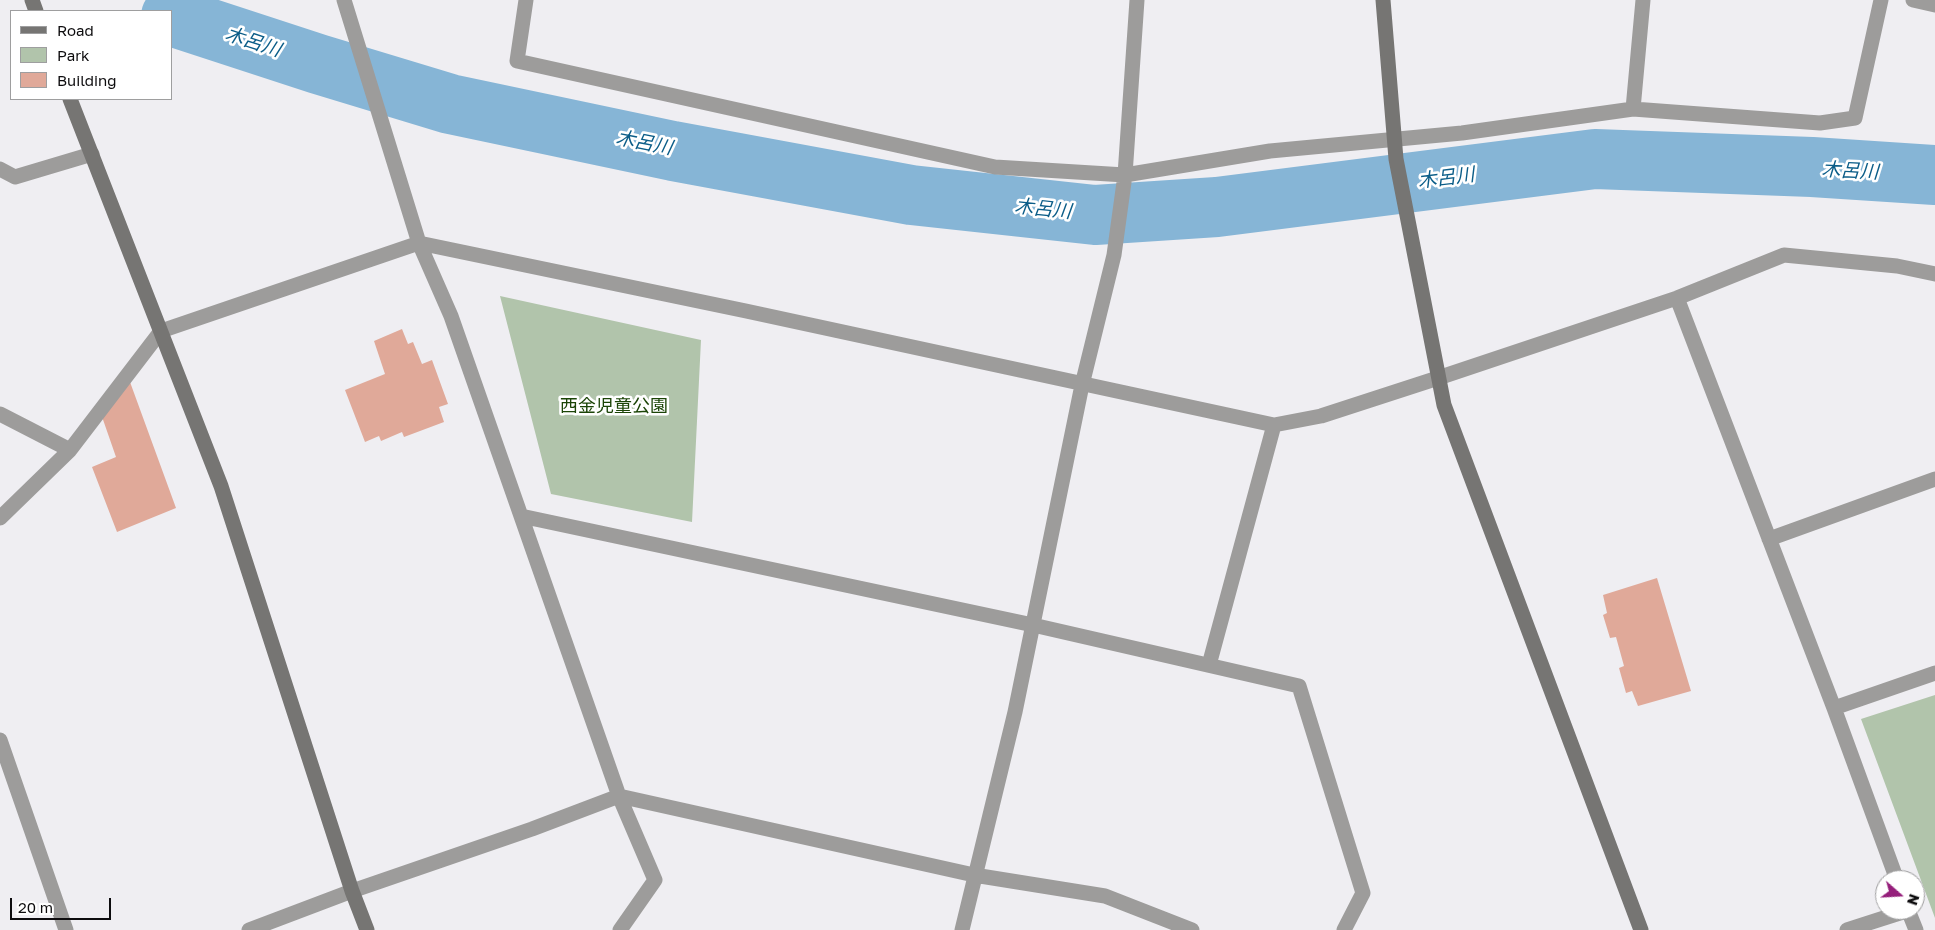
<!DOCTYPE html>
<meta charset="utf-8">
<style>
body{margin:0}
#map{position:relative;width:1935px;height:930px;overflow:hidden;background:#efeef2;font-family:"Golos Text",sans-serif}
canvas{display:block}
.legend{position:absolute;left:10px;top:10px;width:162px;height:90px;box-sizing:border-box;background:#fff;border:1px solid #9e9e9f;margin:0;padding:6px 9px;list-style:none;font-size:15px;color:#0d0c0e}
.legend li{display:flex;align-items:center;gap:10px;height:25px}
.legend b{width:25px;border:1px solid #9e9e9f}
.north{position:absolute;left:1875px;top:870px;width:50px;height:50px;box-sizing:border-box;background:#fff;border:1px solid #9e9e9f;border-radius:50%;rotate:109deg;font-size:14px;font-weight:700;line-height:20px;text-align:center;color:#0d0c0e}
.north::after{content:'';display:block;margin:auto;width:18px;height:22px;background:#951f7b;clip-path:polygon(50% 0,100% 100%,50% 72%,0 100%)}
.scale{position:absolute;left:10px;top:898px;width:101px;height:22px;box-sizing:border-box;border:2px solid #0d0c0e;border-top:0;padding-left:6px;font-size:15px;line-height:18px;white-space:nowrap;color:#0d0c0e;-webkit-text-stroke:4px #fff;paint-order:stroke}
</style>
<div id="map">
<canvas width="1935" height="930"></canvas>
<ul class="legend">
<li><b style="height:6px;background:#767573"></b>Road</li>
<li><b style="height:14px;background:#b1c4ab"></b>Park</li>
<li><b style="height:14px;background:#e0a999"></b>Building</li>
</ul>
<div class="north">N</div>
<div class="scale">20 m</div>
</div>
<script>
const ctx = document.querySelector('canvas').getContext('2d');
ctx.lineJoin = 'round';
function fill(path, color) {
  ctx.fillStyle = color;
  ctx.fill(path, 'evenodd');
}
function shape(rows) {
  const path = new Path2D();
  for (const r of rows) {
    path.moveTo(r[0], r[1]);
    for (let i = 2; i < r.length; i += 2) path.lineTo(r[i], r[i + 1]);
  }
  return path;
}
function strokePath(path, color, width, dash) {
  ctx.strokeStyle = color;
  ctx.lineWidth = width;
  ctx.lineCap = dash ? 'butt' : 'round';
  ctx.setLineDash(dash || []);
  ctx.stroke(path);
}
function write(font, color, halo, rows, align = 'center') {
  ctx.font = font + ' "Golos Text","Noto Sans JP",sans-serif';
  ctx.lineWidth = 5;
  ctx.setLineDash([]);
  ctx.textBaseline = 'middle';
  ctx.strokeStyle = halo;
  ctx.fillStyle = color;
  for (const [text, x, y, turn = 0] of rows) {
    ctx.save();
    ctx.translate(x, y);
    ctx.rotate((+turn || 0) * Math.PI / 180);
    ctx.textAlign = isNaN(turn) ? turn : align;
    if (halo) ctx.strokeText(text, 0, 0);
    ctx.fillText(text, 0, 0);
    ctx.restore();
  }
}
fill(shape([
 [500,296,701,340,692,522,551,494],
 [1935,695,1935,918,1861,719]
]), '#b1c4ab');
strokePath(shape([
 [171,16,318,64,450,104,673,151,911,195,1095,215,1217,207,1595,159,1812,167,1935,175]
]), '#86b5d6', 60);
fill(shape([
 [402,329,408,344,413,342,422,364,432,360,448,404,439,407,444,422,404,437,402,432,381,441,379,436,365,442,345,390,385,374,374,341],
 [130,382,176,508,117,532,92,467,116,457,100,411],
 [1657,578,1691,691,1638,706,1632,691,1626,693,1619,668,1624,666,1616,637,1610,638,1603,615,1607,613,1603,595]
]), '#e0a999');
strokePath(shape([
 [526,0,517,61,995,167,1125,175,1270,151,1462,133,1633,109,1820,123,1855,118,1881,0],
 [1913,0,1935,5],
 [1633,109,1643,0],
 [0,169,15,177,92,154],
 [419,243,746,311,1274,425,1321,416,1438,378,1677,298,1784,255,1897,266,1935,274],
 [419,243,451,316,619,796,655,880,620,930],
 [1677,298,1834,708,1897,880],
 [0,414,70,450,161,331,419,243,344,0],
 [521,516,1033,625,1299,686,1363,893,1344,930],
 [0,518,70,450],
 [1769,539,1935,479],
 [1209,665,1274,425],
 [1834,708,1935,673],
 [0,740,66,930],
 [1908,910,1916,930],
 [249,930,352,891,532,829,619,796,974,875,1105,896,1192,930],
 [962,930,1015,712,1082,385,1114,255,1125,175,1137,0],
 [1847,930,1909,910]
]), '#9d9c9b', 15);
strokePath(shape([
 [32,0,36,11],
 [1383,0,1396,159,1444,405,1641,930],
 [70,99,221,486,352,891,367,930]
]), '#767573', 15);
write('18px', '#1b4406', '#fff', [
 ["西金児童公園",614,406]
]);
write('italic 19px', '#0b5d88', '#fff', [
 ["木呂川",253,42,18],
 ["木呂川",644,143,11],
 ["木呂川",1850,171,3],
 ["木呂川",1446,178,-7],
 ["木呂川",1043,209,6]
]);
</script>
